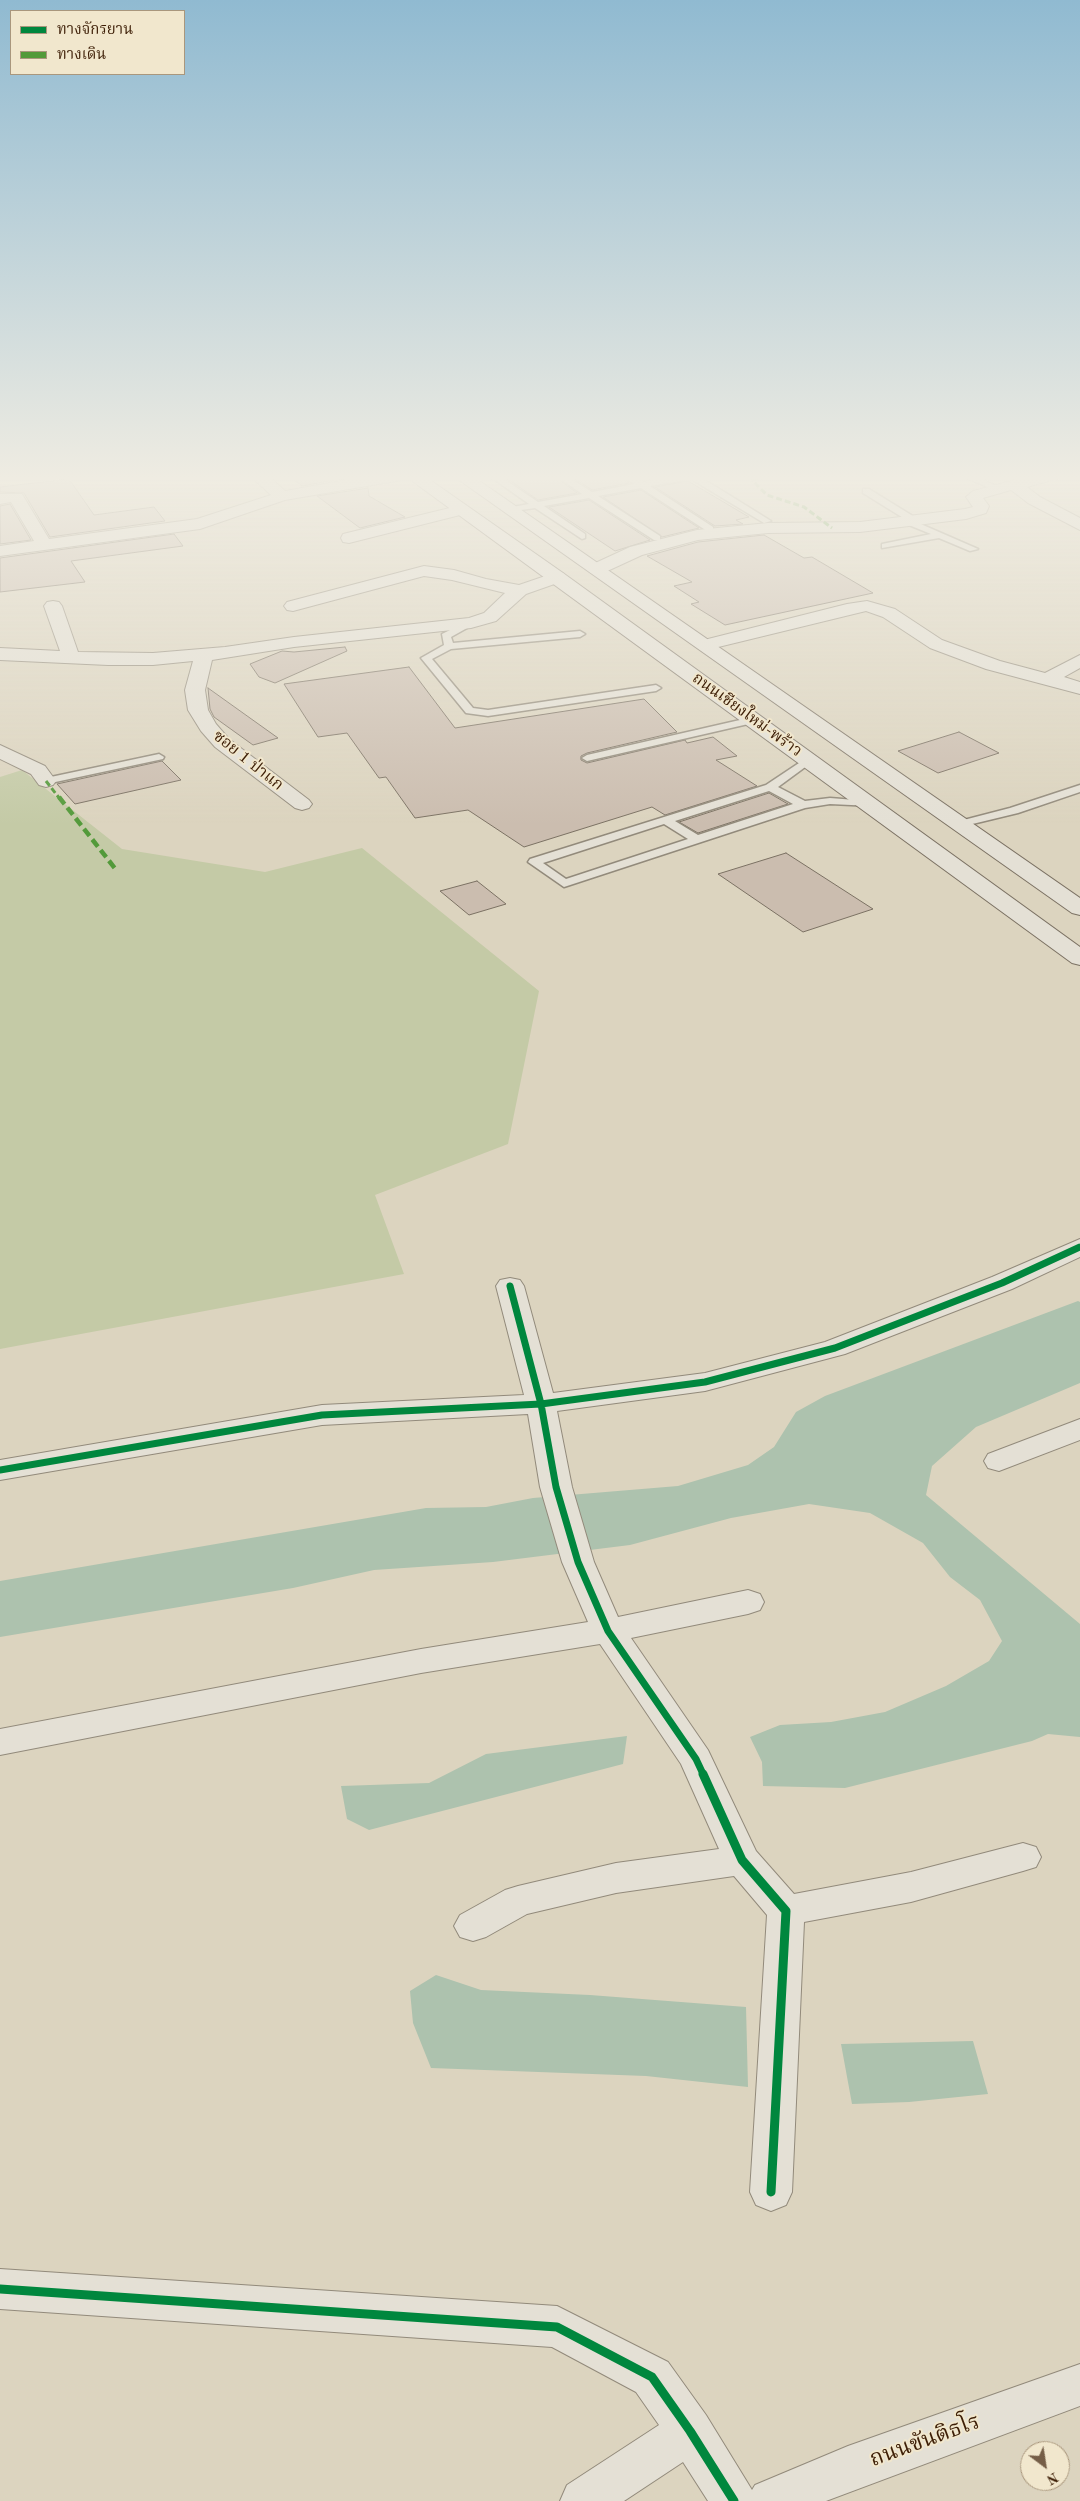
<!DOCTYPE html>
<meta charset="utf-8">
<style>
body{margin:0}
#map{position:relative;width:1080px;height:2501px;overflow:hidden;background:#dcd4bf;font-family:"Old Standard TT","Noto Serif Thai",serif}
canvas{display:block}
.legend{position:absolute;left:10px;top:10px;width:175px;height:65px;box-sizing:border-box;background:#f1e7cd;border:1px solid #a9977d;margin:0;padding:6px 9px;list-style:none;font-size:15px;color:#3d1e06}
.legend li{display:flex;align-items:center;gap:10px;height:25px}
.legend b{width:25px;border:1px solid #a9977d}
.north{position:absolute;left:1020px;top:2441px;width:50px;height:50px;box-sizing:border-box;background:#f1e7cd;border:1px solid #a9977d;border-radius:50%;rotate:149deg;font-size:14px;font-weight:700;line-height:20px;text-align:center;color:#3d1e06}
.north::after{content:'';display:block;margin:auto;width:18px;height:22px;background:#755e47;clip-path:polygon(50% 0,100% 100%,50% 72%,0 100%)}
</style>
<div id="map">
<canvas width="1080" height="2501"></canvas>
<ul class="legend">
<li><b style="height:6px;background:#00873e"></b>ทางจักรยาน</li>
<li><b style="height:6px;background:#539a3a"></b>ทางเดิน</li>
</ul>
<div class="north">N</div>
</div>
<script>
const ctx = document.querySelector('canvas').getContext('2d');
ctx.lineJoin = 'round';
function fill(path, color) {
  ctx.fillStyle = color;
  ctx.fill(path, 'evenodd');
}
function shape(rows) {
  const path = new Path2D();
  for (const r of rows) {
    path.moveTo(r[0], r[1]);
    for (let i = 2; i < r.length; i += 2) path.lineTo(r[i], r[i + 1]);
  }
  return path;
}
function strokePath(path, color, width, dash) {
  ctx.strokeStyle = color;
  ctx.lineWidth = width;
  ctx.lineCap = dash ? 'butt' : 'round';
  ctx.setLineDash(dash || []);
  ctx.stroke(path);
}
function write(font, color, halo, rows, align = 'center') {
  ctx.font = font + ' "Old Standard TT","Noto Serif Thai",serif';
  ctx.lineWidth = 4;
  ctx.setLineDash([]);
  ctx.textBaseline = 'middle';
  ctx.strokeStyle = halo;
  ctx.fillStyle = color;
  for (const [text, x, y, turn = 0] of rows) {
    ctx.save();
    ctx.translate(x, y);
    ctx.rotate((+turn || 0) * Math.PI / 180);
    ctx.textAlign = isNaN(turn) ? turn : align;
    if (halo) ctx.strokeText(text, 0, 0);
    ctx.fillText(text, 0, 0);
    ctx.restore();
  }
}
fill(shape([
 [22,770,122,849,265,872,362,848,539,991,508,1144,375,1195,404,1274,0,1349,0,777]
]), '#c4caa6');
fill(shape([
 [1078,1301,1080,1302,1080,1383,976,1427,932,1466,926,1495,1080,1624,1080,1737,1048,1734,1032,1741,845,1788,763,1786,762,1762,750,1737,780,1725,831,1722,885,1712,946,1686,989,1661,1002,1641,980,1600,950,1577,923,1543,870,1513,809,1504,731,1518,630,1545,493,1562,374,1570,293,1588,0,1637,0,1581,426,1508,486,1507,533,1498,678,1486,748,1465,774,1447,796,1412,825,1396],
 [627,1736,623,1764,369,1830,347,1819,341,1786,429,1783,486,1754],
 [436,1975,481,1990,590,1995,746,2007,748,2087,646,2076,431,2068,413,2023,410,1991],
 [973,2041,988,2094,909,2102,852,2104,841,2044]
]), '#adc2ae');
const building = shape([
 [288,475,362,475,302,486,288,475],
 [502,475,553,475,577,493,538,500,502,475],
 [569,475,620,475,629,483,592,490,569,475],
 [69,479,94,515,154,507,165,521,50,537,24,493,0,492,0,487,69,479],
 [688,481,749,517,736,520,743,524,715,526,655,487,688,481],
 [368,488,369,496,405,517,360,528,317,496,368,488],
 [641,490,699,528,662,537,603,497,641,490],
 [589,500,650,540,615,551,549,507,589,500],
 [10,504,31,540,0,544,0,506,10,504],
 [174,534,183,546,71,561,85,582,0,592,0,558,174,534],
 [764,535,804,558,812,557,873,593,725,625,691,604,699,602,674,586,692,582,647,556,698,542,764,535],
 [345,647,347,651,275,683,259,677,250,664,282,651,294,652,345,647],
 [409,667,455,728,644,699,677,732,587,753,581,756,581,760,587,763,685,740,687,743,713,737,737,756,716,760,757,786,665,815,652,807,524,847,468,810,415,818,386,777,379,778,347,733,318,737,284,684,409,667],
 [208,688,278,738,253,745,214,717,210,709,208,688],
 [959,732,999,753,938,773,898,751,959,732],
 [162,761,181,780,75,804,57,784,162,761],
 [769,793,788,804,698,833,679,822,769,793],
 [786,853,873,909,803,932,718,874,786,853],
 [477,881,506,904,469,915,440,891,477,881]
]);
fill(building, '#cbbdaf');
strokePath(building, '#7b7163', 1);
const service = shape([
 [488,475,498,475,538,502,582,494,555,475,565,475,592,492,634,484,622,475,632,475,644,482,682,475,697,475,771,521,764,523,691,479,650,486,713,527,713,531,707,531,641,488,598,496,660,536,660,540,654,540,589,498,544,506,585,534,585,538,582,539,535,508,507,512,507,508,529,504,488,475],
 [960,475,972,475,1001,488,994,490,960,475],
 [863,489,869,489,916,518,916,522,978,549,970,551,939,538,882,548,882,544,931,534,904,523,905,519,863,493,863,489],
 [468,621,476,623,451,637,453,643,580,631,585,634,580,637,451,649,432,659,473,708,488,710,656,685,661,688,656,691,488,716,466,713,421,658,444,645,442,634,468,621],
 [753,717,758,720,757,722,587,761,582,758,587,755,753,717],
 [159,754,164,757,163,759,46,784,40,781,46,778,159,754],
 [808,757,812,758,812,762,778,787,805,801,830,798,868,801,874,804,872,806,830,804,805,808,564,887,528,862,530,859,766,785,808,757],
 [769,791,793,804,698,835,675,821,769,791],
 [664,824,688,839,566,879,543,863,664,824],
 [1080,785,1080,792,1018,813,960,827,954,824,956,822,1010,808,1080,785]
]);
const minor = shape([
 [249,475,267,475,285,491,374,475,410,475,402,480,285,500,200,529,0,556,0,546,34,541,11,502,0,504,0,494,22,494,49,539,197,519,271,495,249,475],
 [1034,475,1061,475,1059,478,1027,487,1040,497,1080,518,1080,530,1028,503,1011,490,983,498,989,506,986,513,966,519,860,532,768,533,698,540,642,555,603,573,591,573,588,569,591,565,630,547,697,530,768,523,860,522,965,509,973,507,966,497,973,491,1034,475],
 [462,505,470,510,468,513,349,543,343,542,341,538,343,534,462,505],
 [424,566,454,570,486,579,519,585,557,572,563,573,566,577,563,581,526,594,496,621,471,628,294,647,212,660,205,690,208,710,216,724,229,739,309,800,312,804,309,808,302,810,295,808,215,747,201,731,188,710,185,690,193,661,153,665,108,665,0,660,0,648,60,651,44,606,47,602,53,601,59,602,62,606,78,652,153,653,225,647,294,637,469,618,484,613,505,593,452,580,424,576,293,611,287,610,284,606,287,602,424,566],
 [867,601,895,609,942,640,1000,661,1045,673,1080,655,1080,668,1064,677,1080,682,1080,694,986,669,930,648,883,617,866,611,706,650,700,649,697,645,700,641,847,604,867,601],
 [0,745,45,766,56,781,53,785,46,787,39,785,31,774,0,759,0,745],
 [1080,1239,1080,1257,1012,1289,845,1354,705,1391,557,1411,572,1487,594,1562,618,1617,748,1590,760,1594,764,1602,760,1610,748,1614,631,1638,708,1750,756,1851,794,1894,911,1872,1023,1843,1036,1847,1041,1857,1036,1867,1023,1871,911,1902,804,1922,792,2192,786,2205,771,2211,756,2205,750,2192,767,1915,734,1876,616,1893,527,1914,486,1937,473,1941,460,1937,454,1926,460,1915,505,1890,518,1886,616,1863,719,1849,681,1764,600,1644,421,1673,0,1755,0,1729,421,1649,588,1622,562,1562,540,1487,528,1414,322,1425,0,1480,0,1460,322,1405,524,1395,496,1286,500,1280,510,1278,520,1280,524,1286,553,1393,705,1373,825,1342,992,1277,1080,1239],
 [1080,1419,1080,1440,999,1471,988,1468,984,1461,988,1454,1080,1419],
 [0,2269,557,2306,668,2362,706,2415,752,2490,755,2485,848,2446,1080,2364,1080,2406,826,2501,708,2501,683,2462,624,2501,560,2501,567,2485,659,2425,636,2392,552,2347,0,2309,0,2269]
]);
const secondary = shape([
 [404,475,423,475,563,573,1080,947,1080,965,1072,963,404,475],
 [452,475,471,475,1080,898,1080,915,1072,913,452,475]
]);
strokePath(service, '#928a7b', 3);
strokePath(minor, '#928a7b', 2);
strokePath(secondary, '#7b7163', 2);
fill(service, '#e4e0d5');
fill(minor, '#e4e0d5');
fill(secondary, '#e4e0d5');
strokePath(shape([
 [751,475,752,480,767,495,804,507,832,528],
 [752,480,776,475],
 [46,781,60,799]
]), '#539a3a', 3, [6, 3]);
strokePath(shape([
 [59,797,117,871]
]), '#539a3a', 4.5, [9, 4.5]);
strokePath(shape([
 [510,1286,541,1404,556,1487,578,1562,608,1631,696,1759,704,1776],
 [0,1470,322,1415,541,1404,705,1382,835,1348,1002,1283,1080,1247]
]), '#00873e', 7);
strokePath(shape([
 [703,1774,742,1860,786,1911,771,2192],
 [0,2289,557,2327,652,2377,690,2431,734,2501]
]), '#00873e', 9);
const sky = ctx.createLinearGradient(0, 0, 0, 825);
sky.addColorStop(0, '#90bad1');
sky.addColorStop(0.58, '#efece2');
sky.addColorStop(1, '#efece200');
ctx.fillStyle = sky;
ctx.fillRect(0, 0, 1080, 825);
write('16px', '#3d1e06', '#f1e7cd', [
 ["ถนนเชียงใหม่-พร้าว",747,715,36],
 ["ซอย 1 ป่าแก",248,761,39]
]);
write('22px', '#3d1e06', '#f1e7cd', [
 ["ถนนขันติธโร",925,2441,-20]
]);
</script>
